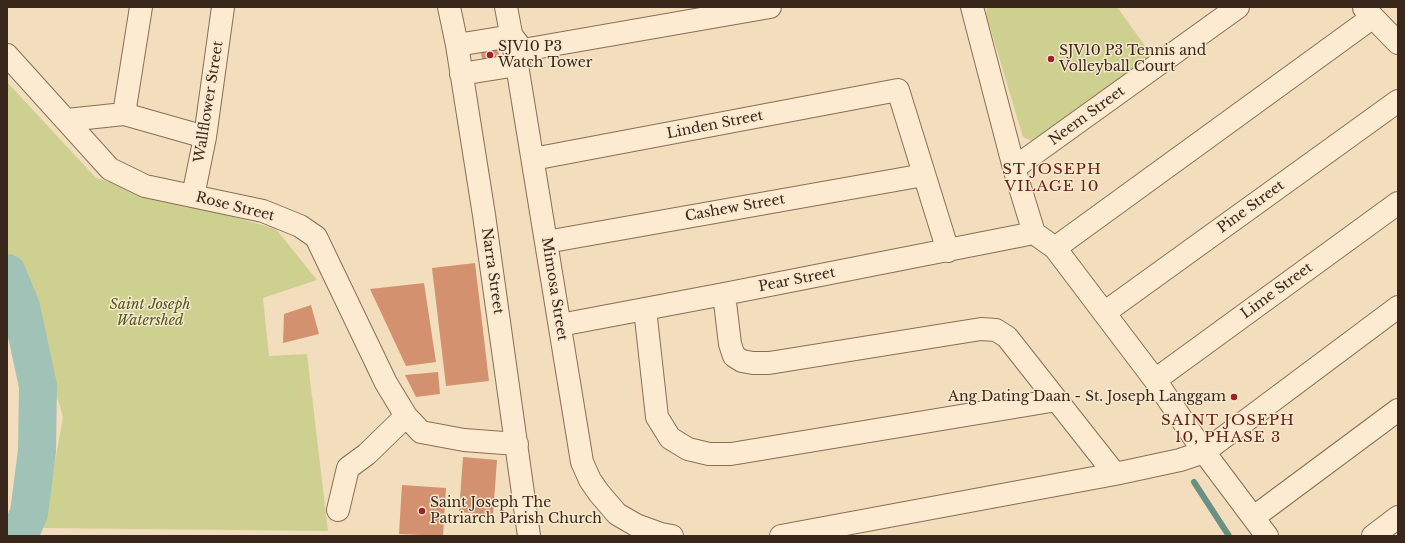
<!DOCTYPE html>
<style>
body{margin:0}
#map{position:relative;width:1405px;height:543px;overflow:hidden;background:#f2debd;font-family:"Libre Baskerville",serif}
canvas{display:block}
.frame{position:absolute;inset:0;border:8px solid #39271b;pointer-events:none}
</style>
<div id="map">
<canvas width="1405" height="543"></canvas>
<div class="frame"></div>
</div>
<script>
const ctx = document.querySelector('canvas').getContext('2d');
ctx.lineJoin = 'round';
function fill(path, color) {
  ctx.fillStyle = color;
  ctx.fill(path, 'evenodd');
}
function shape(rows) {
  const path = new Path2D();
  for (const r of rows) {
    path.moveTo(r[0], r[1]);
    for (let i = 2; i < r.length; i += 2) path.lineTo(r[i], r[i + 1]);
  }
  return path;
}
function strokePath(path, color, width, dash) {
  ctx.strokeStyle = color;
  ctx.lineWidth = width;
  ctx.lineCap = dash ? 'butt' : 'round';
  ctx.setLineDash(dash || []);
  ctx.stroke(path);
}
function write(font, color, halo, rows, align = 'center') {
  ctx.font = font + ' "Libre Baskerville",serif';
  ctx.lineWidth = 3;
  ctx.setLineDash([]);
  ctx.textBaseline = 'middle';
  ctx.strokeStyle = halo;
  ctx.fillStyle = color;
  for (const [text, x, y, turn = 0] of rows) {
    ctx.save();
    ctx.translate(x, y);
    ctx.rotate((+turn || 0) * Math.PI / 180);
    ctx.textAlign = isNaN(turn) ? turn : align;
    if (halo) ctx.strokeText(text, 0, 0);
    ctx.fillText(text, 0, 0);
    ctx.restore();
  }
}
fill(shape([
 [987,7,1117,7,1153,57,1036,143,1023,137,986,14],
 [7,82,96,178,276,229,317,280,263,298,269,356,307,354,328,531,43,528,63,417,20,271,7,260]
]), '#ced090');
strokePath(shape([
 [1194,482,1229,536]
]), '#689183', 6);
strokePath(shape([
 [7,273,21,307,38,386,37,451,29,513,19,536]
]), '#a1c2b6', 38);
fill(shape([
 [498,46,500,60,483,63,480,49],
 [475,263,489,381,446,386,432,268],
 [424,283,436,362,406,366,370,289],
 [311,305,319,334,283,343,284,314],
 [438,372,440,394,416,397,405,375],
 [463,457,497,460,493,515,459,512],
 [402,485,446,488,443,536,399,534]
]), '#d3916f');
const minor = shape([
 [449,7,457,45,484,215,529,536],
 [506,7,517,65,582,462,590,480,599,493,617,514,636,525,661,534,672,536],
 [972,7,1014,168,1034,233,1055,248,1155,380,1204,452,1267,536],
 [1364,8,1398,43],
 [457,45,512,36,521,48],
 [523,50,770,7],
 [7,55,110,169,145,186,263,211,300,226,316,237,386,383,406,416,421,432,464,440,517,444],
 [461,74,517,65,523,51],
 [124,114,141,7],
 [67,120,124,114,205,137],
 [533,159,898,90,948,251],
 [1014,168,1238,7],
 [193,196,205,137,223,7],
 [546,242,924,175],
 [1055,248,1373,17],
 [724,294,730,344,734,356,742,361,753,363,769,363,981,329,996,330,1007,337,1115,474],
 [645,309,657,417,670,438,688,449,709,454,731,454,1057,400],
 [1104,313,1398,101],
 [560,325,724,294,1034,233],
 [1155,380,1398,203],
 [338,510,348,468,367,454,406,416],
 [1254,517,1398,410],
 [781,536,1115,474,1180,460,1204,452,1398,307],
 [1373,536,1398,517]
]);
strokePath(minor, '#8b6d55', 24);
strokePath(minor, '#fcebd1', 22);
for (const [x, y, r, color] of [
 [490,55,4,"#9f1f2b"],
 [1051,59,4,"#9f1f2b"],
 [1234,397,4,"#9f1f2b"],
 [422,511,4,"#9f1f2b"]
]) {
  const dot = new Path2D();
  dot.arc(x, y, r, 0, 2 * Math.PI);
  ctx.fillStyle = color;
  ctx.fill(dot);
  strokePath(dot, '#f8e8cd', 1.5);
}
write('14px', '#39271b', '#f8e8cd', [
 ["SJV10 P3",498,47],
 ["Watch Tower",498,63],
 ["SJV10 P3 Tennis and",1059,51],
 ["Volleyball Court",1059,67],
 ["Ang Dating Daan - St. Joseph Langgam",1226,397,"right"],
 ["Saint Joseph The",430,503],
 ["Patriarch Parish Church",430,519]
], 'left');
write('14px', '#39271b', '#f8e8cd', [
 ["Wallflower Street",209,102,-81],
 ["Neem Street",1087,116,-36],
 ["Linden Street",715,125,-11],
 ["Rose Street",235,207,14],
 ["Pine Street",1251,207,-36],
 ["Cashew Street",735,208,-10],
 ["Narra Street",492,271,82],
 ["Pear Street",797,280,-11],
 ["Mimosa Street",554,289,81],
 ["Lime Street",1277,291,-36]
]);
write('italic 14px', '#4e571f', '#f8e8cd', [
 ["Saint Joseph",150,305],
 ["Watershed",150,321]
]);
ctx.letterSpacing = '1px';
write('15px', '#692116', '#f8e8cd', [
 ["ST JOSEPH",1052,170],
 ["VILAGE 10",1052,187],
 ["SAINT JOSEPH",1228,421],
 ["10, PHASE 3",1228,438]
]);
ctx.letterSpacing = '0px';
</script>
